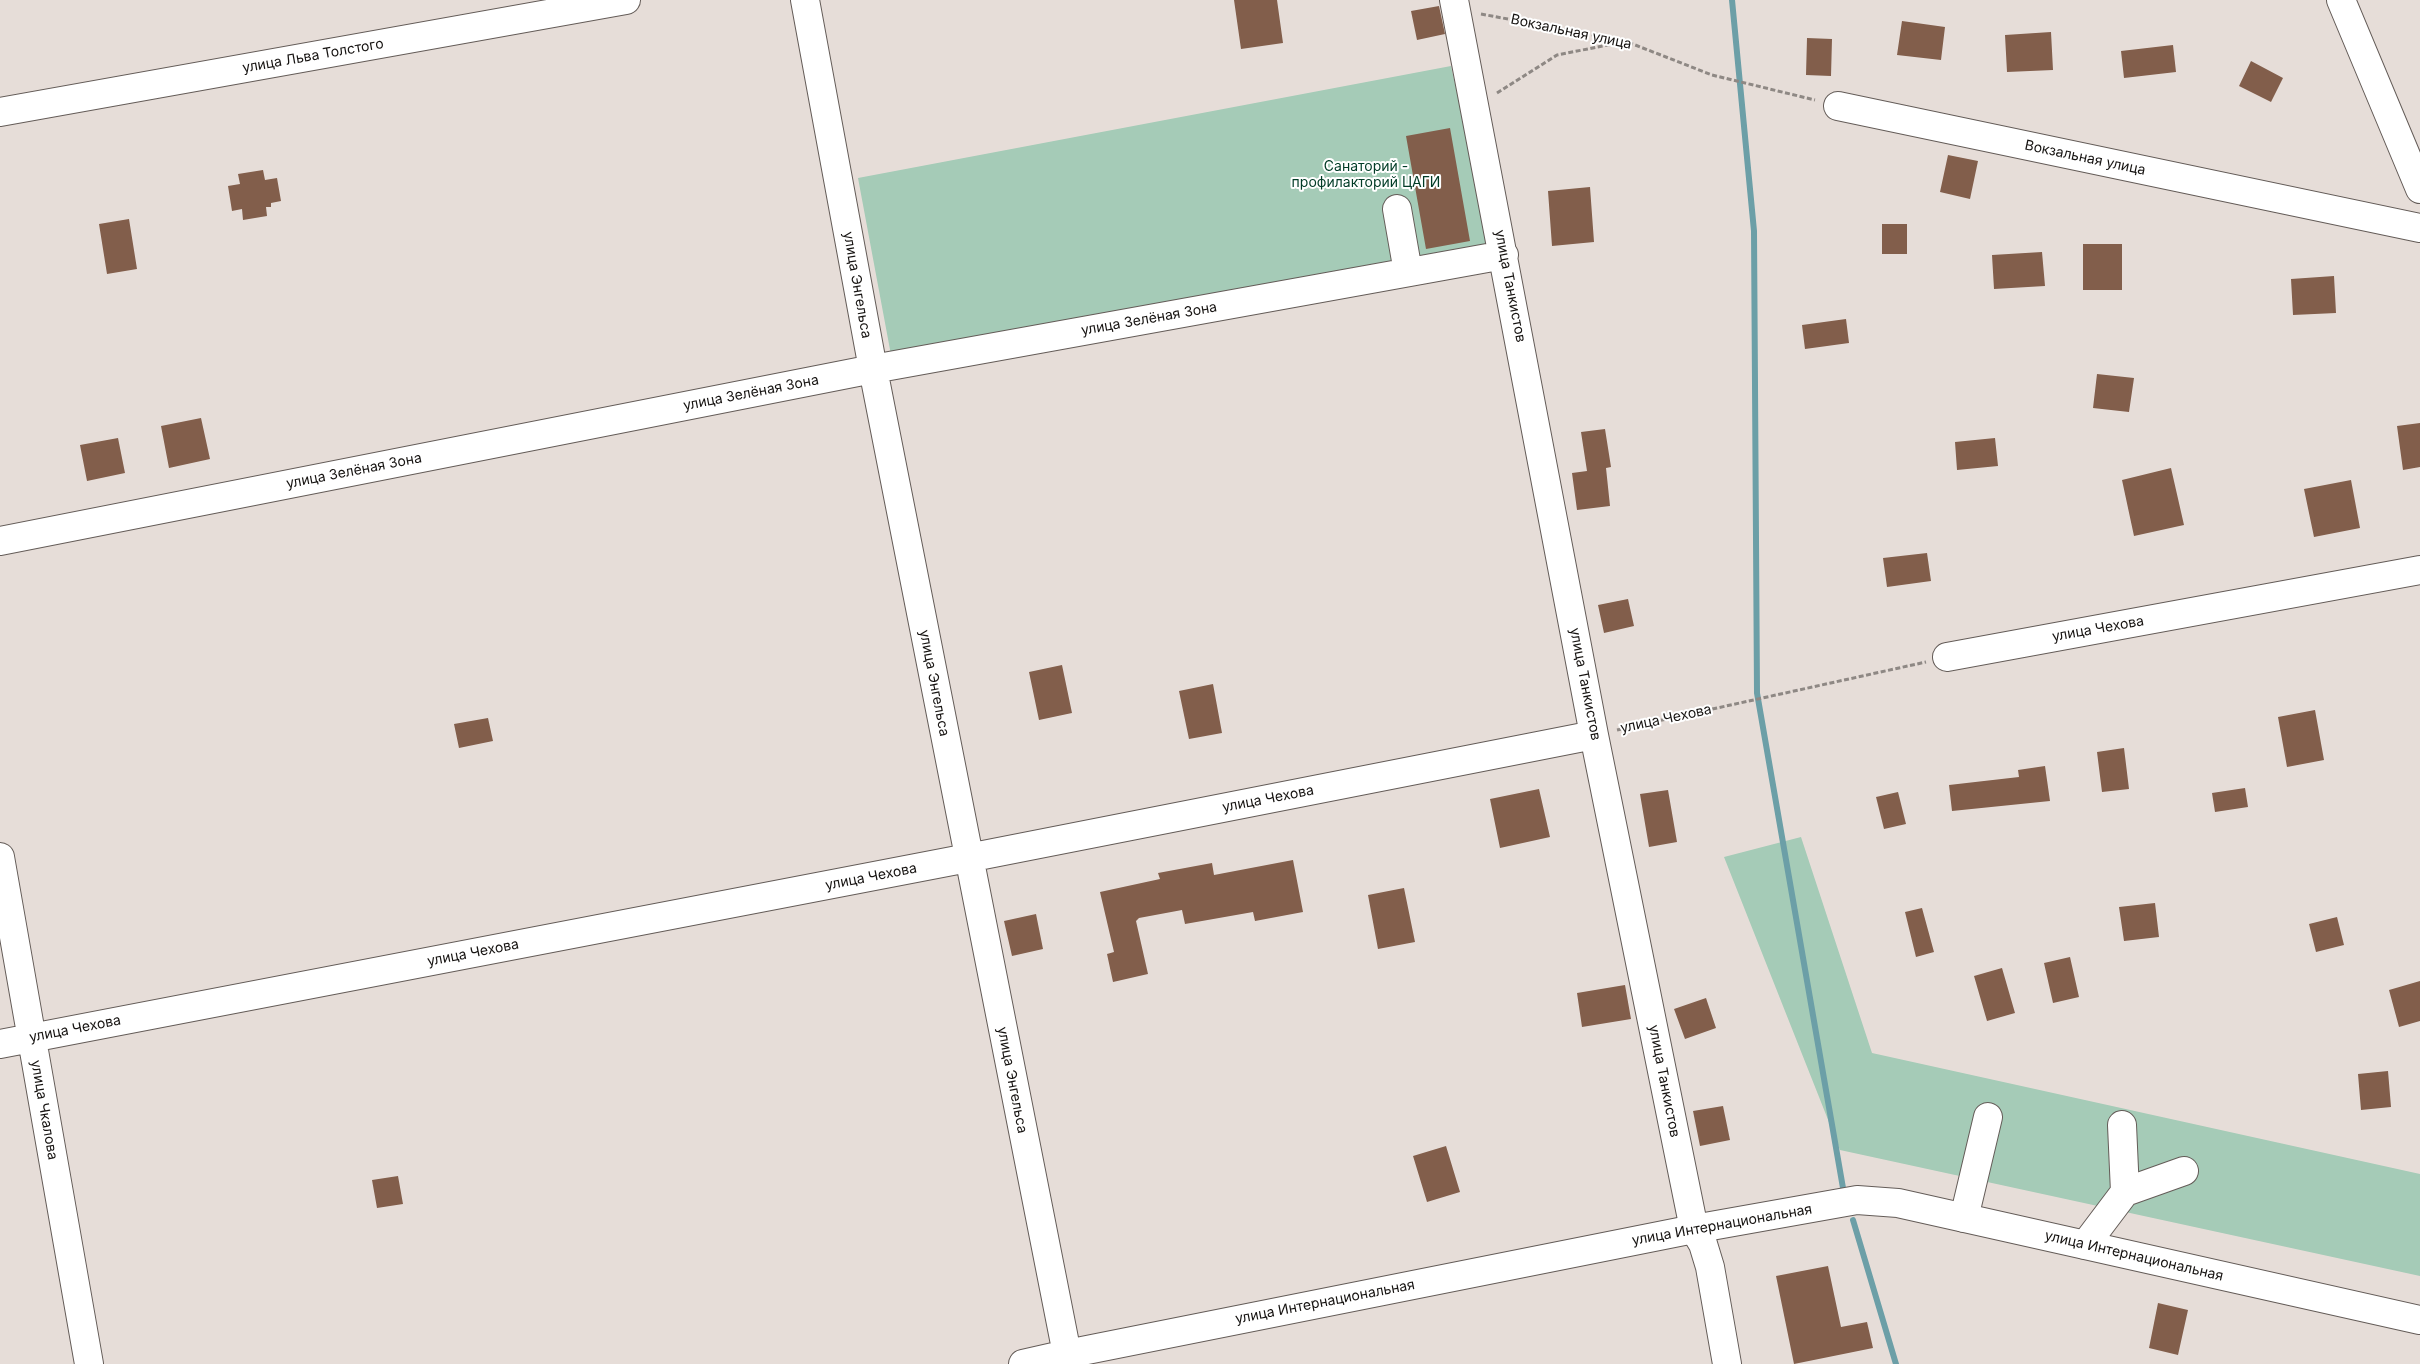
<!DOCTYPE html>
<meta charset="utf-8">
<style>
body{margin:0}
canvas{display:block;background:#e6ddd8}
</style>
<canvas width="2420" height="1364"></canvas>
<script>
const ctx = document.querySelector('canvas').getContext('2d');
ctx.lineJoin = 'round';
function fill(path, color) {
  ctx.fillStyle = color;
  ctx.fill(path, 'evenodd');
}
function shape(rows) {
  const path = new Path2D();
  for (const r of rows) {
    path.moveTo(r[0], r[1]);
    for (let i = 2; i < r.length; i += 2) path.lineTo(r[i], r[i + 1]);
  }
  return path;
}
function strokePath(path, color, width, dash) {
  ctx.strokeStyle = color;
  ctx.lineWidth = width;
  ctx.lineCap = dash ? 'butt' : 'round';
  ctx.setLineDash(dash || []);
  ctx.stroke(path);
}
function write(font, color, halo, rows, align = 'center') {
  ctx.font = font + ' Inter,sans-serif';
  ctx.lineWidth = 4;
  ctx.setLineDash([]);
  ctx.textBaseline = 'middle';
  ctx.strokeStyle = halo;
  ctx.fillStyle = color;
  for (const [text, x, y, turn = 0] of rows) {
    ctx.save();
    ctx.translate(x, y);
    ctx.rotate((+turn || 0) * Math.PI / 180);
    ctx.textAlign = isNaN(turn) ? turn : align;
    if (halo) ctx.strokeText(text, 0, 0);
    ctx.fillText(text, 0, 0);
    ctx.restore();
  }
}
fill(shape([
 [1451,66,1491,246,891,355,858,178],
 [1801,837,1872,1053,2420,1174,2420,1276,1840,1150,1724,857]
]), '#a5cbb7');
strokePath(shape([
 [1732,0,1754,231,1757,693,1843,1188],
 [1853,1220,1896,1364]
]), '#6c9fa7', 6);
fill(shape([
 [1234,0,1277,0,1283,43,1241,49],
 [1439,6,1445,34,1417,40,1411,11],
 [1902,21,1945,27,1941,60,1897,55],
 [2051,32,2053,70,2007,72,2005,35],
 [1807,38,1832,39,1831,76,1806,75],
 [2173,45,2176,72,2124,78,2121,51],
 [2251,61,2283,78,2271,102,2239,86],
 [1450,128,1470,241,1426,249,1406,136],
 [1948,155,1978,161,1970,199,1940,192],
 [263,170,265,180,277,178,281,201,271,203,271,207,266,207,267,216,243,220,242,209,232,211,228,186,240,184,238,174],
 [1590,187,1594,242,1552,246,1548,191],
 [129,219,137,269,107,274,99,224],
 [1882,224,1907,224,1907,254,1882,254],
 [2083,244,2122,244,2122,290,2083,290],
 [2042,252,2045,286,1994,289,1992,255],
 [2334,276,2336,313,2293,315,2291,279],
 [1846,319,1849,343,1805,349,1802,325],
 [2097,374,2134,378,2129,412,2093,408],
 [201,418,210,459,169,468,161,426],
 [2420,423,2420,467,2403,470,2397,426],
 [1605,429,1611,467,1606,468,1610,506,1577,510,1572,473,1587,471,1581,432],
 [118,438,125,473,87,481,80,445],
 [1995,438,1998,466,1957,470,1955,442],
 [2171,468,2184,525,2134,536,2122,480],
 [2351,480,2360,528,2314,537,2304,489],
 [1927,553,1931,581,1887,587,1883,558],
 [1628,599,1634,626,1604,633,1598,605],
 [1062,665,1072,713,1039,720,1029,672],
 [1213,684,1222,733,1189,739,1179,691],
 [2315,710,2324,760,2287,767,2278,717],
 [488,718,493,741,459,748,454,724],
 [2124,748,2129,789,2102,792,2097,752],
 [2045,766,2050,801,1952,811,1949,785,2019,777,2018,770],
 [2245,788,2248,807,2215,812,2212,793],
 [1539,789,1550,837,1500,848,1490,799],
 [1668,790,1677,842,1649,847,1640,794],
 [1898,792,1906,824,1884,829,1876,797],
 [1293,860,1303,912,1255,921,1253,912,1185,924,1182,910,1139,918,1136,921,1148,974,1113,982,1107,954,1114,952,1100,892,1160,879,1158,873,1212,863,1214,875],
 [1404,888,1415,942,1378,949,1368,895],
 [2155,903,2159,937,2124,941,2119,907],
 [1922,908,1934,952,1916,957,1905,912],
 [1036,914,1043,949,1012,956,1004,921],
 [2337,917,2344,945,2316,952,2309,924],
 [2070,957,2079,997,2053,1003,2044,963],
 [2002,968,2015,1013,1987,1021,1974,976],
 [2420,981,2420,1021,2399,1027,2389,990],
 [1625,985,1631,1019,1582,1027,1577,993],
 [1706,998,1716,1028,1685,1039,1674,1009],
 [2388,1071,2391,1107,2361,1110,2358,1074],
 [1723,1106,1730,1140,1700,1146,1693,1111],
 [1446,1146,1460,1192,1427,1202,1413,1156],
 [398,1176,403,1204,377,1208,372,1180],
 [1828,1266,1841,1327,1867,1322,1873,1348,1794,1364,1776,1276],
 [2158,1303,2188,1310,2178,1355,2149,1348]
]), '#825e4b');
const minor = shape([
 [805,0,873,369,1067,1354,1023,1364],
 [1454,0,1594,735,1694,1229,1703,1244,1710,1267,1727,1364],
 [1838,106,2420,228],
 [0,112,626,0],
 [1397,209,1408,272],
 [0,541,873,369,1504,255],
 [1947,657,2420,570],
 [0,857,89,1364],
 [0,1044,968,858,1594,735],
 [2125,1192,2184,1171],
 [1964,1218,1988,1117],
 [2085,1245,2125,1192,2122,1125]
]);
const major = shape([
 [2341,0,2420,189],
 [1067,1364,1067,1354,1694,1229,1857,1200,1898,1203,2420,1320]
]);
strokePath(minor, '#645c58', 30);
strokePath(major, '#645c58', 30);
strokePath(shape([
 [1481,14,1625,41,1712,75,1815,100],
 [1497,93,1557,55,1623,42],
 [1617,730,1926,662]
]), '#8e8884', 3, [5, 2.5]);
strokePath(minor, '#fff', 28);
strokePath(major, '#fff', 28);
write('14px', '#161311', '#fff', [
 ["Вокзальная улица",1571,32,12],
 ["улица Льва Толстого",313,56,-10],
 ["Вокзальная улица",2085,158,12],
 ["улица Энгельса",857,285,80],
 ["улица Танкистов",1510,286,79],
 ["улица Зелёная Зона",1149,319,-10],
 ["улица Зелёная Зона",751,393,-11],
 ["улица Зелёная Зона",354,471,-11],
 ["улица Чехова",2098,629,-10],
 ["улица Энгельса",934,683,79],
 ["улица Танкистов",1585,684,79],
 ["улица Чехова",1666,719,-12],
 ["улица Чехова",1268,799,-11],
 ["улица Чехова",871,877,-11],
 ["улица Чехова",473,953,-11],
 ["улица Чехова",75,1029,-11],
 ["улица Энгельса",1012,1080,79],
 ["улица Танкистов",1664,1081,79],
 ["улица Чкалова",44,1110,80],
 ["улица Интернациональная",1722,1225,-10],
 ["улица Интернациональная",2134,1256,13],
 ["улица Интернациональная",1325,1302,-11]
]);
write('14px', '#013b26', '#fff', [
 ["Санаторий -",1366,167],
 ["профилакторий ЦАГИ",1366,183]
]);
</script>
